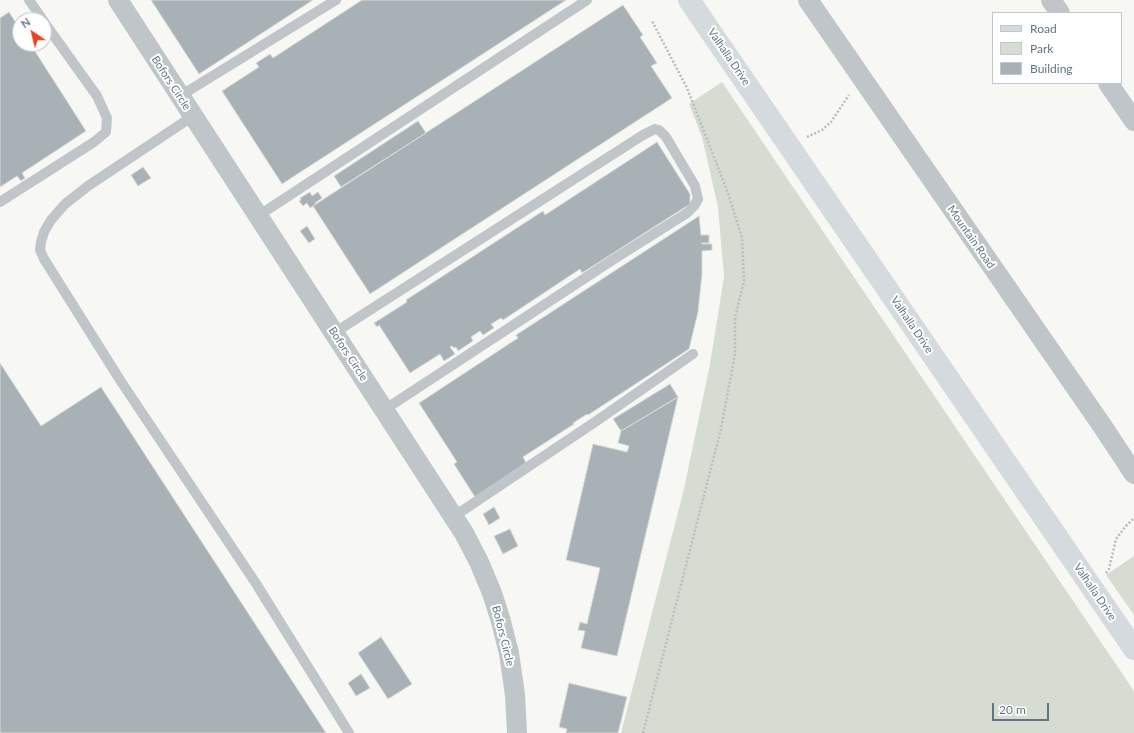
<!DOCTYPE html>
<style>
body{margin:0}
#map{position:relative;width:1134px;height:733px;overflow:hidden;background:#f7f7f4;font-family:Lato,sans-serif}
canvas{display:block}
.legend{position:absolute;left:992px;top:12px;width:130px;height:72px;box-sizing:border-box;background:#fff;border:1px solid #c0c8cc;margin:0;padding:5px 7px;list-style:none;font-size:12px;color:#617580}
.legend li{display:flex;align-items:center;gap:8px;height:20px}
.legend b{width:20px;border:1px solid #c0c8cc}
.north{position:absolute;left:12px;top:12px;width:40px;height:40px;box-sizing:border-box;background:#fff;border:1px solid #c0c8cc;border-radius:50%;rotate:325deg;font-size:11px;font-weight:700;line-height:16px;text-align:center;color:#617580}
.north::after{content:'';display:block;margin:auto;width:14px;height:18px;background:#e94122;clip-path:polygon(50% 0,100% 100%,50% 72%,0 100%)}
.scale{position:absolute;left:992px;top:703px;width:57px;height:18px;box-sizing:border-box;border:2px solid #617580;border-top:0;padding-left:5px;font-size:12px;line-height:14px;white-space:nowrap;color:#617580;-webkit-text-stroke:3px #fff;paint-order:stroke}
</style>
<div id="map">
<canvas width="1134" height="733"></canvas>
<ul class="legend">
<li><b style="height:5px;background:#d5dade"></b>Road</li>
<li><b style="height:11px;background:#d7dcd3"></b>Park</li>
<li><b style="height:11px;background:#a7b1b6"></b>Building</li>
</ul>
<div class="north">N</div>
<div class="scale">20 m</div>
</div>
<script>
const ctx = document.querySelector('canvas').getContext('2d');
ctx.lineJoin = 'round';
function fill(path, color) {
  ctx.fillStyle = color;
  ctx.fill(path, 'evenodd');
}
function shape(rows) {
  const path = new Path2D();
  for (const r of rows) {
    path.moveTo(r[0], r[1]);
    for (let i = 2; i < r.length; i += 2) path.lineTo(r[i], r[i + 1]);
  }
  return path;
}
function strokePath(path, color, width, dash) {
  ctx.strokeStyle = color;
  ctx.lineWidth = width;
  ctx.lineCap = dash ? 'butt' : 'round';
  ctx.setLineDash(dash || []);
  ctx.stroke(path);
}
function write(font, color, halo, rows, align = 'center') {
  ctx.font = font + ' Lato,sans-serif';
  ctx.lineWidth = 4;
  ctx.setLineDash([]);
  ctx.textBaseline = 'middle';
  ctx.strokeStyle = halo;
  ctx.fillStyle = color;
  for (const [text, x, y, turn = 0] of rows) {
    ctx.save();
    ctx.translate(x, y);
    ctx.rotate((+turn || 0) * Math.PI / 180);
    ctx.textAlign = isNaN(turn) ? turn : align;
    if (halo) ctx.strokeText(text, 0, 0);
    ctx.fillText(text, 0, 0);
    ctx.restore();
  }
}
fill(shape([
 [722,82,1134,691,1134,733,621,733,684,489,710,364,724,277,718,207,702,137,689,104],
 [1134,556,1134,615,1106,575]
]), '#d7dcd3');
const building = shape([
 [151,0,313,0,199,74,151,0],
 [362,0,566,0,282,184,222,91,259,67,256,63,270,54,273,58,362,0],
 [623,5,643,35,640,37,657,63,651,66,672,98,370,294,313,206,623,5],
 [9,12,20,29,20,44,33,44,31,45,86,131,22,173,25,178,21,181,17,176,0,187,0,18,9,12],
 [418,121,426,133,341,187,334,176,418,121],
 [657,142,690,194,690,204,582,273,580,269,503,320,501,318,491,324,494,328,483,335,480,331,471,337,473,341,458,351,456,347,454,348,452,346,450,347,455,354,444,361,440,354,410,373,379,325,377,327,374,323,407,302,406,300,543,211,545,215,657,142],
 [143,167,151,178,138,186,131,175,143,167],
 [310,192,312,196,318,192,322,198,315,203,316,204,310,208,307,203,303,206,299,201,301,200,300,198,310,192],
 [699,216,701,235,709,235,709,243,701,243,702,244,712,244,712,250,702,251,702,274,698,312,689,349,588,415,587,414,573,423,574,424,523,457,526,463,475,497,454,464,457,462,419,403,518,338,516,335,699,216],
 [307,226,315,239,309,243,300,231,307,226],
 [0,363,41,426,101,387,326,733,0,733,0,363],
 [670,384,678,397,621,431,613,419,670,384],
 [678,397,617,656,581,648,585,631,578,630,580,622,587,624,600,568,566,560,593,444,627,452,629,446,618,443,621,431,678,397],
 [494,507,500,518,489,525,483,514,494,507],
 [510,529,518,546,503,554,494,536,510,529],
 [381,637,412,684,388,699,358,653,381,637],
 [361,674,370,688,356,696,348,683,361,674],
 [569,683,627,697,618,733,566,733,567,729,559,727,569,683]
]);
fill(building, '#a7b1b6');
strokePath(building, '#d9d9d6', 1);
strokePath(shape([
 [807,137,822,130,831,122,849,95],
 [1106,573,1109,569,1116,539,1126,526,1134,518],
 [643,733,721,429,735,354,735,318,744,281,742,238,728,193,687,88,652,21]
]), '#b8bcbf', 2.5, [2, 2]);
strokePath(shape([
 [29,0,43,20],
 [180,96,336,0],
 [193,116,88,186,65,204,51,220,44,232,41,242,40,250,44,259,120,380,255,582,349,733],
 [0,202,94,142,106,132,107,118,97,96,44,22],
 [258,216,587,0],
 [334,333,643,135,655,129,659,130,666,137,695,186,698,199,694,206,687,213,611,261,384,410],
 [453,517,595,422,693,354]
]), '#c0c5c9', 10);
strokePath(shape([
 [118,0,464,533,479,562,492,593,500,618,509,653,515,695,517,733],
 [808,0,1101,424,1134,474],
 [1051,0,1060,13],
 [1108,83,1134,121]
]), '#c0c5c9', 20);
strokePath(shape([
 [689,0,1134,649]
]), '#d5dade', 22);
write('11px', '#617580', '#fff', [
 ["Valhalla Drive",729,57,56],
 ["Bofors Circle",171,83,57],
 ["Mountain Road",971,237,55],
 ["Valhalla Drive",912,325,56],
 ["Bofors Circle",348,354,57],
 ["Valhalla Drive",1095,592,56],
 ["Bofors Circle",503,636,76]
]);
</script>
